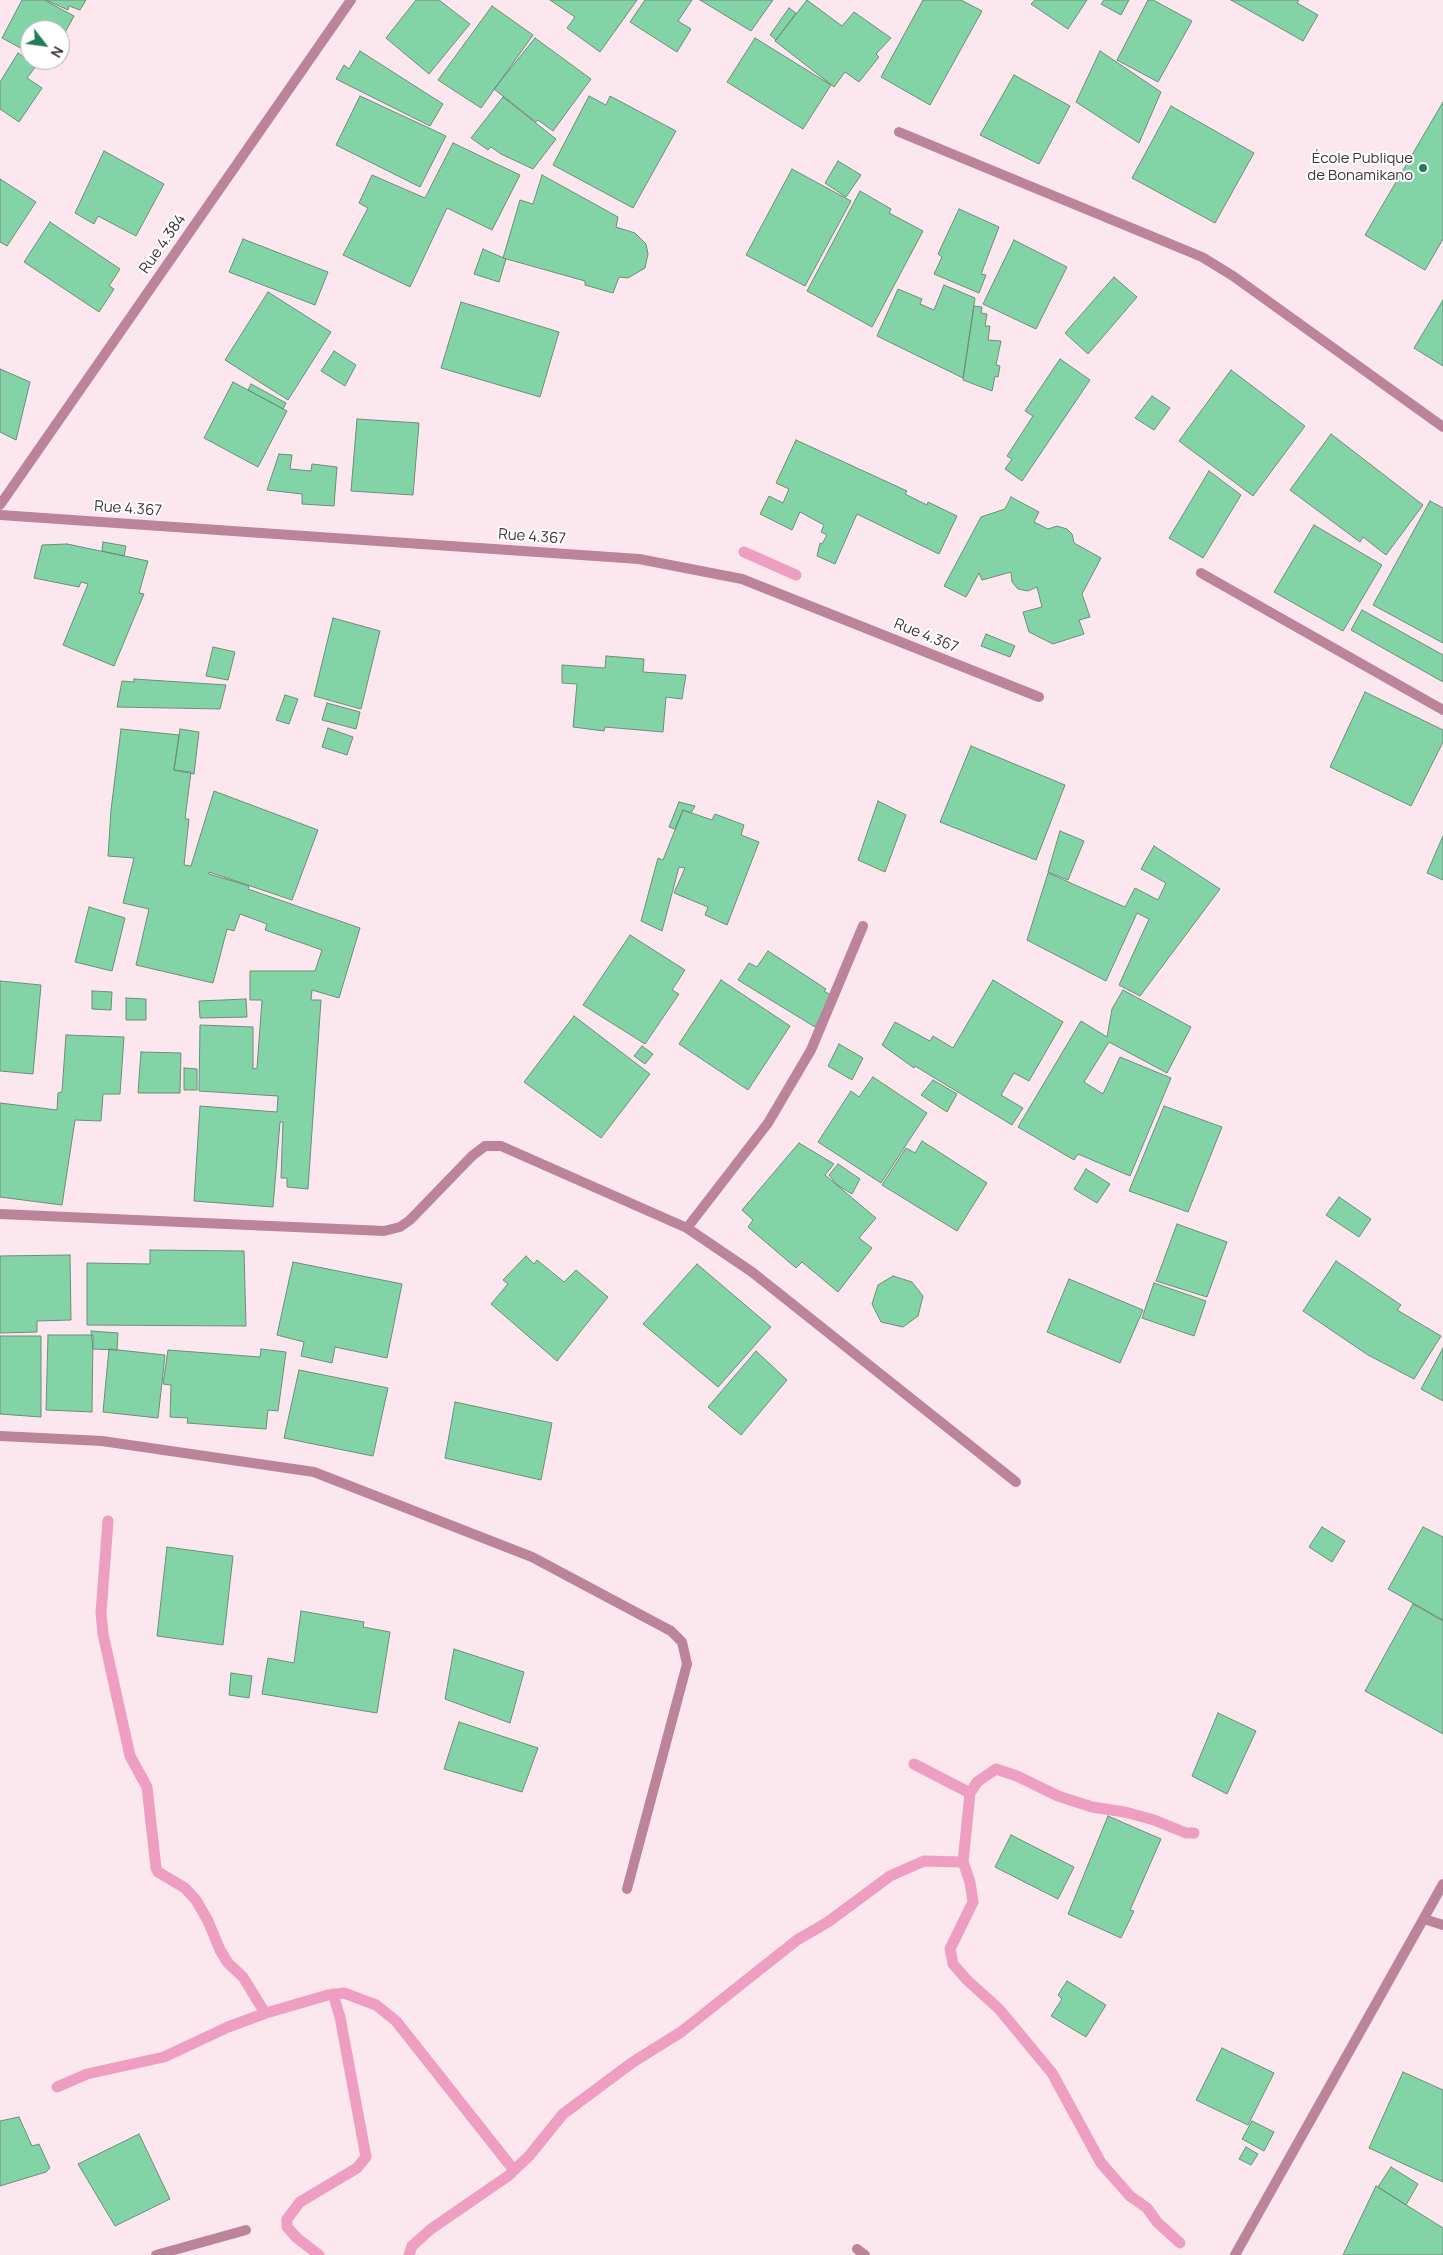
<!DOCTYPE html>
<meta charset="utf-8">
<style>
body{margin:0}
#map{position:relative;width:1443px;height:2255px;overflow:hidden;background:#fde7ef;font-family:Manrope,sans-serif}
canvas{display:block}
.north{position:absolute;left:20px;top:20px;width:50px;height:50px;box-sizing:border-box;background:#fff;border:1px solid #b3adaf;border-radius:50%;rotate:120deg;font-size:14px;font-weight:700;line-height:20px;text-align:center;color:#403238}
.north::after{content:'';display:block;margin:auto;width:18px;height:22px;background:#207d54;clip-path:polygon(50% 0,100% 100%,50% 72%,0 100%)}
</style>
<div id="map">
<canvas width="1443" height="2255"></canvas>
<div class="north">N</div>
</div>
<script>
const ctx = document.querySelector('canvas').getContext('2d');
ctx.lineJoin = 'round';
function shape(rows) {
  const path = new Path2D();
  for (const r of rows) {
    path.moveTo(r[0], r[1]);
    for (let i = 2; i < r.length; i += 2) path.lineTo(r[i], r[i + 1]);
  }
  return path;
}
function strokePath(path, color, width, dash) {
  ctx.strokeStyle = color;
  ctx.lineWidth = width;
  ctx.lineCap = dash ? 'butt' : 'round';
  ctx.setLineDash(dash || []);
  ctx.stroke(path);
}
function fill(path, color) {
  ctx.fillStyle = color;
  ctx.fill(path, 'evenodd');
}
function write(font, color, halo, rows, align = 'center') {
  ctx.font = font + ' Manrope,sans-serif';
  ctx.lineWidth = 4;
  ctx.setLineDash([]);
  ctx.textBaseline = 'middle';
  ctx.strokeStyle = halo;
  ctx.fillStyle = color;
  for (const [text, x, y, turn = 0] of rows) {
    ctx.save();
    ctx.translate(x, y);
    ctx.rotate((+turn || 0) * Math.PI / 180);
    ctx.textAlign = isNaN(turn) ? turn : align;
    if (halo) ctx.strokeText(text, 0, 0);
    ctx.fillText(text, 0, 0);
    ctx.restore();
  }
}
strokePath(shape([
 [744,552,796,575],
 [108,1521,101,1613,103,1634,130,1756,147,1787,156,1868,158,1872,185,1888,196,1900,208,1921,220,1950,228,1963,243,1977,265,2013],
 [914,1764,970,1793],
 [57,2087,87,2074,164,2057,228,2027,266,2013,328,1995,344,1993,376,2005,396,2021,509,2164],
 [1180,2243,1157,2222,1147,2208,1130,2196,1101,2163,1052,2073,999,2009,967,1980,953,1964,950,1949,973,1902,970,1882,963,1862,970,1793,977,1782,996,1769,1017,1776,1058,1796,1092,1807,1125,1812,1154,1820,1186,1833,1194,1833],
 [319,2255,297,2238,287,2227,287,2219,300,2202,357,2168,366,2157,340,2017,333,1994],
 [409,2255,412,2246,431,2229,508,2176,529,2156,563,2114,633,2062,681,2032,797,1940,828,1922,890,1876,924,1861,963,1862]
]), '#ee9ec0', 11);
const building = shape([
 [22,0,44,0,74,16,60,42,60,30,30,30,30,53,2,38,22,0],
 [46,0,86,0,80,10,69,6,68,10,46,0],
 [416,0,439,0,470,24,429,74,386,38,416,0],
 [550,0,637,0,600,52,567,28,575,17,550,0],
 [645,0,692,0,678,21,691,29,677,52,630,22,645,0],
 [700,0,773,0,751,31,700,0],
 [807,0,842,26,854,12,891,38,876,54,879,57,859,82,845,72,834,87,775,41,807,0],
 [923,0,961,0,982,11,930,105,881,77,923,0],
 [1035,0,1087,0,1068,29,1031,4,1035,0],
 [1104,0,1129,0,1121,15,1101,4,1104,0],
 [1148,0,1153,0,1192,21,1158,82,1117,60,1148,0],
 [1231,0,1299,0,1297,3,1318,15,1303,41,1231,0],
 [492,6,533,35,481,108,438,80,492,6],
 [789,8,796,13,776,40,770,35,789,8],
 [535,38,591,79,553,131,538,120,536,122,494,89,535,38],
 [755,38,831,85,803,129,727,82,755,38],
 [360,51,443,104,430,126,336,79,344,65,349,69,360,51],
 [1100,51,1161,92,1139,143,1076,102,1100,51],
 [18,53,36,66,27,78,42,88,19,122,0,109,0,82,18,53],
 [1014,75,1070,106,1039,164,980,135,1014,75],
 [360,96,446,136,420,187,336,145,360,96],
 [589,96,606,105,610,96,676,131,633,208,553,165,589,96],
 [503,97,556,139,533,169,501,154,491,147,488,150,471,138,503,97],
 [1443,102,1443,239,1425,270,1365,235,1443,102],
 [1171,106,1254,153,1215,223,1132,178,1171,106],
 [453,143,520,175,492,230,447,208,410,287,343,255,368,208,359,203,372,175,425,198,453,143],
 [104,151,164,184,136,236,98,216,94,224,75,213,104,151],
 [838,161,861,175,846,197,825,183,838,161],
 [792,169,851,201,805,286,746,255,792,169],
 [542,175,618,217,616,227,635,233,646,244,648,254,645,268,628,278,619,277,613,293,585,285,585,281,503,258,520,200,533,204,542,175],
 [0,179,36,202,7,246,0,242,0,179],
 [860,191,891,209,889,213,923,231,872,327,807,291,860,191],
 [959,209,999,227,981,274,986,275,979,293,934,274,942,257,938,254,959,209],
 [50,222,120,269,109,286,114,289,99,312,24,262,50,222],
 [243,239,328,272,315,305,229,272,243,239],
 [1014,240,1067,267,1036,329,983,304,1014,240],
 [483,249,506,259,499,282,474,274,483,249],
 [1114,277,1137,297,1088,354,1065,333,1114,277],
 [944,285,975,298,963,378,877,336,898,289,922,299,920,304,934,310,944,285],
 [268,292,331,332,288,400,225,360,268,292],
 [1443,300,1443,366,1414,348,1443,300],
 [461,302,559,332,540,397,441,368,461,302],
 [974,306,982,307,981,313,987,314,985,326,990,326,988,340,1001,341,996,365,1000,366,998,377,995,376,992,391,963,380,974,306],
 [334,351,356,365,345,386,321,371,334,351],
 [1060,359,1090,380,1022,481,1005,469,1012,459,1007,456,1033,416,1025,411,1060,359],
 [0,369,30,382,16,440,0,432,0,369],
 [1231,370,1305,426,1253,496,1179,441,1231,370],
 [233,382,287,411,258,467,204,438,233,382],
 [251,384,286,403,283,409,248,390,251,384],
 [1152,396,1170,408,1154,430,1135,418,1152,396],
 [357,419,419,423,413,495,351,491,357,419],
 [1331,434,1423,505,1386,555,1363,537,1360,542,1290,490,1331,434],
 [796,440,907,491,905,494,927,505,928,502,957,516,939,554,857,514,835,564,817,556,820,543,822,544,827,535,821,532,824,525,800,512,792,530,760,514,769,496,783,503,789,489,776,483,796,440],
 [279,454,292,455,290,469,311,471,312,464,337,467,334,506,302,504,302,494,267,490,279,454],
 [1209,471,1241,495,1203,558,1169,538,1209,471],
 [1011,497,1039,512,1034,522,1048,529,1057,526,1067,529,1072,534,1074,543,1101,558,1082,594,1090,617,1079,620,1084,634,1053,644,1029,632,1023,612,1042,607,1037,587,1028,591,1018,589,1012,582,1011,572,982,580,979,573,966,597,944,586,981,517,1005,509,1011,497],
 [1430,501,1443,508,1443,643,1373,605,1430,501],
 [1314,525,1382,565,1343,631,1274,592,1314,525],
 [103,542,126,546,124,556,102,551,103,542],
 [67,544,148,561,139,593,144,594,114,666,63,645,88,584,81,582,79,587,34,578,42,545,67,544],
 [1362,610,1443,655,1443,682,1351,630,1362,610],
 [333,618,380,631,361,709,314,696,333,618],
 [986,634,1015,646,1010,657,981,646,986,634],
 [213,647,235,652,228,680,206,676,213,647],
 [606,656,644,659,643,672,686,675,682,699,666,697,663,732,605,727,604,731,573,727,577,684,562,683,562,665,605,668,606,656],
 [134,679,226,685,220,709,117,707,122,681,134,682,134,679],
 [1365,692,1443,730,1443,742,1411,806,1330,767,1365,692],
 [285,695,298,699,289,724,276,720,285,695],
 [327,703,360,712,356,729,322,720,327,703],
 [328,728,353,737,347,755,322,747,328,728],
 [121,729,179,735,174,770,191,772,185,819,189,819,184,865,191,866,214,791,318,830,292,900,209,872,209,874,249,886,248,889,360,928,339,998,312,990,311,1000,321,1000,308,1189,287,1187,287,1178,281,1178,283,1122,280,1122,273,1207,194,1201,200,1106,277,1112,278,1096,199,1091,200,1025,253,1027,253,1069,257,1068,262,1000,250,1000,250,971,315,971,322,950,265,930,267,924,240,914,234,931,227,929,213,983,136,965,149,909,123,903,134,858,108,856,111,810,121,729],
 [180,729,199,732,194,774,174,770,180,729],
 [971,746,1065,785,1036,860,940,822,971,746],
 [878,801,906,815,885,872,858,860,878,801],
 [679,802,695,806,691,813,683,810,675,829,669,827,679,802],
 [683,810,712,820,715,814,744,825,741,835,759,842,727,925,705,915,708,907,674,893,685,868,679,867,662,931,641,921,658,858,663,860,683,810],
 [1060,831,1084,841,1068,880,1048,872,1060,831],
 [1443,836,1443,880,1427,873,1443,836],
 [1154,846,1220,889,1140,996,1119,985,1149,919,1137,913,1106,981,1027,940,1048,873,1125,907,1135,888,1158,900,1166,883,1141,869,1154,846],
 [89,907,125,918,112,971,75,962,89,907],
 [630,935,685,970,672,990,679,994,645,1044,583,1005,630,935],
 [768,951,826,989,824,991,832,996,815,1027,738,980,749,963,757,967,768,951],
 [721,980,790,1026,748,1090,679,1044,721,980],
 [993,980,1063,1022,1029,1081,1014,1073,1001,1095,1023,1108,1012,1125,915,1066,914,1068,882,1045,895,1022,930,1041,933,1036,953,1048,993,980],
 [0,981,41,985,33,1074,0,1071,0,981],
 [1123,990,1191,1027,1167,1073,1109,1042,1084,1082,1103,1094,1120,1057,1171,1078,1130,1176,1078,1154,1074,1160,1018,1127,1081,1021,1107,1037,1112,1009,1123,990],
 [92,991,112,992,111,1010,92,1009,92,991],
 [126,998,146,999,146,1020,126,1020,126,998],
 [246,999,247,1017,200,1018,199,1001,246,999],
 [574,1016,650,1074,601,1138,524,1082,574,1016],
 [66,1035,124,1037,120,1094,103,1094,101,1121,75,1120,62,1205,0,1197,0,1103,57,1110,58,1093,62,1092,66,1035],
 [839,1044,863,1058,852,1080,828,1066,839,1044],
 [642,1046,653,1054,645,1064,634,1056,642,1046],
 [141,1052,181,1053,180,1093,138,1093,141,1052],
 [184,1068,197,1069,197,1090,184,1090,184,1068],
 [873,1077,927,1113,881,1183,818,1142,851,1091,859,1097,873,1077],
 [933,1080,957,1094,947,1112,921,1095,933,1080],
 [1164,1106,1222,1127,1188,1212,1129,1191,1164,1106],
 [922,1141,987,1183,957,1231,882,1185,906,1148,915,1153,922,1141],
 [799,1143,834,1164,825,1175,876,1218,859,1238,872,1248,838,1292,802,1262,796,1268,748,1227,753,1220,742,1210,799,1143],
 [838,1164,860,1179,852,1194,836,1184,829,1175,838,1164],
 [1086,1169,1110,1184,1097,1203,1074,1189,1086,1169],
 [1339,1197,1371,1219,1359,1237,1326,1215,1339,1197],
 [1177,1224,1227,1242,1207,1297,1156,1281,1177,1224],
 [150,1250,244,1251,246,1326,87,1325,87,1263,150,1264,150,1250],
 [70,1255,71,1320,37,1321,37,1332,0,1333,0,1256,70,1255],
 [526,1256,534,1264,537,1260,564,1282,576,1270,608,1297,557,1361,491,1304,508,1284,503,1280,526,1256],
 [1336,1261,1401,1305,1397,1310,1441,1336,1414,1379,1368,1355,1303,1311,1336,1261],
 [293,1262,402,1284,387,1358,335,1347,332,1363,301,1356,304,1342,277,1335,293,1262],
 [697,1264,771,1327,718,1387,643,1324,697,1264],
 [893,1276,912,1282,923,1296,918,1316,903,1327,881,1322,872,1304,878,1285,893,1276],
 [1069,1279,1143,1310,1120,1363,1047,1332,1069,1279],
 [1154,1283,1206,1301,1194,1336,1142,1318,1154,1283],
 [91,1331,118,1333,117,1350,93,1349,91,1331],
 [48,1335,93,1335,92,1412,46,1410,48,1335],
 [0,1336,41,1336,41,1417,0,1414,0,1336],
 [1443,1348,1443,1401,1421,1389,1443,1348],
 [109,1349,165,1355,158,1418,103,1412,109,1349],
 [261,1349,286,1352,278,1411,268,1410,266,1429,187,1423,188,1418,170,1417,171,1385,163,1384,168,1350,260,1357,261,1349],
 [756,1351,787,1380,741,1435,708,1407,756,1351],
 [299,1370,388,1388,373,1456,284,1438,299,1370],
 [455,1402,552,1423,541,1480,445,1458,455,1402],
 [1322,1527,1345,1541,1332,1562,1309,1547,1322,1527],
 [1423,1527,1443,1537,1443,1620,1388,1589,1423,1527],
 [167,1547,233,1556,223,1645,157,1636,167,1547],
 [1413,1604,1443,1621,1443,1734,1365,1691,1413,1604],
 [301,1611,364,1622,363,1627,390,1632,377,1713,262,1694,268,1658,294,1663,301,1611],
 [454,1649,524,1672,510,1723,445,1699,454,1649],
 [231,1673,252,1676,249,1698,229,1695,231,1673],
 [1218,1713,1256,1731,1227,1794,1192,1776,1218,1713],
 [459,1722,538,1748,522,1792,444,1769,459,1722],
 [1108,1816,1161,1839,1130,1910,1134,1911,1121,1938,1068,1914,1108,1816],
 [1011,1835,1074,1867,1058,1899,995,1867,1011,1835],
 [1067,1981,1106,2005,1086,2037,1051,2016,1062,1999,1058,1995,1067,1981],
 [1222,2048,1274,2073,1248,2125,1196,2100,1222,2048],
 [1403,2072,1443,2090,1443,2182,1369,2148,1403,2072],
 [19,2117,32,2146,39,2144,50,2168,46,2172,0,2186,0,2121,19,2117],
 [1252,2121,1274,2132,1264,2151,1242,2139,1252,2121],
 [139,2134,170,2199,115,2226,78,2164,139,2134],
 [1246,2147,1258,2154,1251,2165,1239,2159,1246,2147],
 [1391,2167,1418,2184,1406,2205,1378,2187,1391,2167],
 [1376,2186,1443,2228,1443,2255,1343,2255,1376,2186]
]);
fill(building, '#82d4a7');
strokePath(building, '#6e8c7b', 1);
strokePath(shape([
 [899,132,1202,257,1233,276,1443,427],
 [0,505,351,0],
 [0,515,639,559,742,579,1039,697],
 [1201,573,1443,710],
 [0,1214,384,1231,400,1227,410,1220,472,1156,485,1146,501,1146,687,1228,752,1272,1016,1482],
 [687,1228,768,1123,811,1050,863,926],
 [0,1436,102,1441,314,1472,532,1557,671,1631,682,1642,687,1664,627,1889],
 [1424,1919,1443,1925],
 [857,2249,865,2255],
 [156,2255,246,2230],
 [1235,2255,1443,1884]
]), '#bb849b', 10);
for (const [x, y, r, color] of [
 [1423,168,5,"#207d54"]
]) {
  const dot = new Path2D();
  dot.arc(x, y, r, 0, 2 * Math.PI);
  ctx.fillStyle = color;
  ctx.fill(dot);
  strokePath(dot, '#fff', 2);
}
write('15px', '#403238', '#fff', [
 ["École Publique",1413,159],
 ["de Bonamikano",1413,176]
], 'right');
write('15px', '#403238', '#fff', [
 ["Rue 4.384",163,244,-55],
 ["Rue 4.367",128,509,4],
 ["Rue 4.367",532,537,4],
 ["Rue 4.367",926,636,22]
]);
</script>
